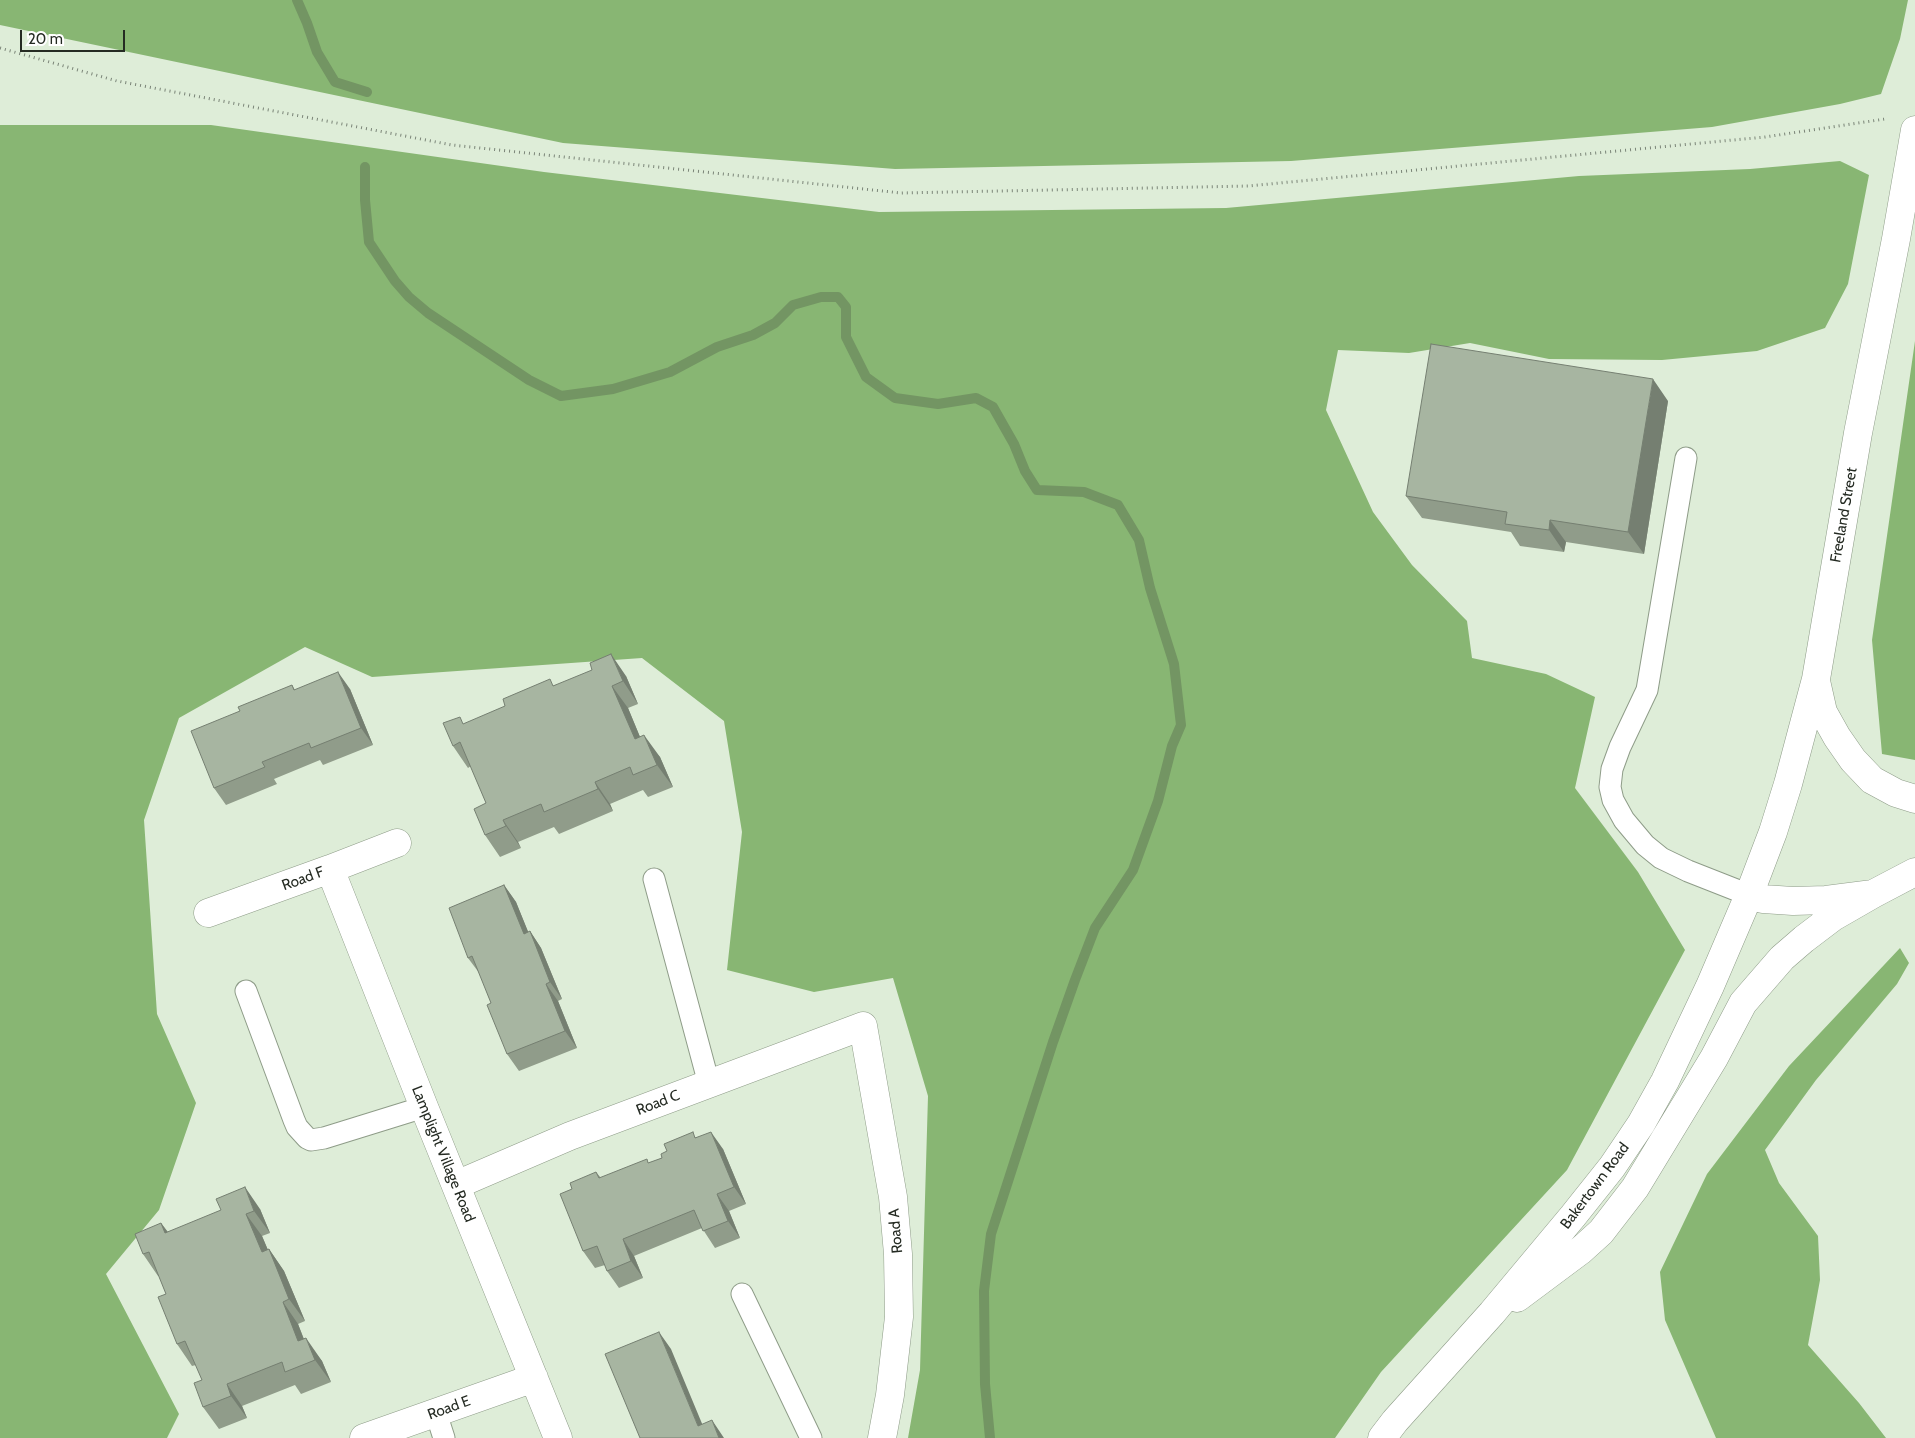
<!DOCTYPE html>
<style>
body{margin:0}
#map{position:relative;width:1915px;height:1438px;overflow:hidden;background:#deedd8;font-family:Cabin,sans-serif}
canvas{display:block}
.scale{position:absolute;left:20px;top:30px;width:105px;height:22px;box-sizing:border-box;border:2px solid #252b23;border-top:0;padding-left:6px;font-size:15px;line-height:18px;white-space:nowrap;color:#252b23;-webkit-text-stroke:4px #fff;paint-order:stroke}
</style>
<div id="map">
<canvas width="1915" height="1438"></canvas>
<div class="scale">20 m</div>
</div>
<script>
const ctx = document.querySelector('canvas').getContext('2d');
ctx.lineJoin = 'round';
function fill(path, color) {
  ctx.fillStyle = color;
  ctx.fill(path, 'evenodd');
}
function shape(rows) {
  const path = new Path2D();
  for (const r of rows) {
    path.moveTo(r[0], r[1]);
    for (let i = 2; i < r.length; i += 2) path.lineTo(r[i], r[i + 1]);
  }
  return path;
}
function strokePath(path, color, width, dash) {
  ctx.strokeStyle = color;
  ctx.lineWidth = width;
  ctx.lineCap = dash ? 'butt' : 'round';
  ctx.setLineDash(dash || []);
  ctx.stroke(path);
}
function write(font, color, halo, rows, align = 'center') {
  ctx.font = font + ' Cabin,sans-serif';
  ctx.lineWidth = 4.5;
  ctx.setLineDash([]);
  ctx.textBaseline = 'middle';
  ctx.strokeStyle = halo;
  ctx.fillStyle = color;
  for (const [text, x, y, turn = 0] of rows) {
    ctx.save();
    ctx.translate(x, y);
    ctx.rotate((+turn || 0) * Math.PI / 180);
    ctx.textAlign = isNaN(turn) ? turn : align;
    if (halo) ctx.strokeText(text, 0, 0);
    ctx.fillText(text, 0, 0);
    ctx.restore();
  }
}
fill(shape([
 [0,0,1908,0,1900,39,1881,94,1840,104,1712,127,1291,161,895,169,563,143,0,25],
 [0,125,211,125,544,172,879,212,1226,208,1579,176,1750,169,1840,161,1869,175,1848,284,1825,328,1757,351,1662,360,1549,359,1470,343,1409,353,1338,350,1326,410,1373,512,1412,565,1467,621,1472,658,1546,674,1595,697,1575,788,1638,872,1685,950,1567,1170,1381,1372,1335,1438,908,1438,920,1370,928,1096,893,978,814,992,727,970,742,832,724,721,642,658,372,677,305,647,179,718,144,820,157,1014,196,1103,159,1210,106,1274,179,1414,167,1438,0,1438],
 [1915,341,1915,760,1882,754,1872,640],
 [1900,948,1909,963,1897,984,1816,1080,1765,1150,1779,1183,1818,1236,1820,1280,1808,1345,1859,1403,1886,1438,1716,1438,1665,1320,1660,1272,1707,1174,1789,1066]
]), '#88b673');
strokePath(shape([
 [297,0,307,23,317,52,335,82,367,92],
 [365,167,365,200,369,242,395,281,409,297,428,313,529,380,561,396,613,389,670,372,717,347,753,335,775,323,793,305,821,297,838,297,846,307,846,337,866,377,895,398,938,404,976,398,993,407,1014,444,1025,471,1037,490,1084,492,1118,505,1139,540,1150,588,1174,664,1181,725,1172,746,1158,801,1133,870,1095,928,1075,980,1053,1042,991,1234,984,1291,985,1384,990,1438]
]), '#739563', 10);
const lane = shape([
 [1686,458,1647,690,1620,747,1612,769,1610,787,1613,800,1624,820,1645,845,1661,858,1688,871,1749,895],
 [654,879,709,1084],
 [246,991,294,1120,297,1127,307,1138,311,1140,324,1138,424,1107],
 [742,1294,811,1438],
 [436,1413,444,1438]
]);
const street = shape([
 [330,869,424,1107,558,1438],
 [208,913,330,869,397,843],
 [456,1185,570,1136,863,1026,893,1197,898,1254,899,1317,890,1395,882,1438],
 [364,1438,534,1378]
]);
const secondary = shape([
 [1816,681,1823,712,1837,737,1853,760,1872,780,1896,793,1915,799],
 [1749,895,1763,899,1793,901,1826,900,1873,894,1915,872],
 [1517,1298,1580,1251,1601,1232,1635,1188,1714,1058,1743,1003,1782,958,1804,939,1833,917,1873,894],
 [1382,1438,1395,1421,1492,1313,1573,1216,1612,1167,1641,1124,1665,1081,1710,986,1749,895,1773,832,1788,784,1816,679,1858,433,1896,239,1915,130]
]);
strokePath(lane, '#8e9c88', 23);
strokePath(street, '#8e9c88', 29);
strokePath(secondary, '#8e9c88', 29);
strokePath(shape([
 [0,48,117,81,452,145,901,193,1248,186,1765,137,1885,119]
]), '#7a8477', 3, [1, 4]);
strokePath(lane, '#fff', 21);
strokePath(street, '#fff', 28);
strokePath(secondary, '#fff', 28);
fill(shape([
 [1668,401,1644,554,1566,542,1564,552,1520,546,1511,532,1422,518,1406,496],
 [626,676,638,704,628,708,640,737,660,757,673,787,648,797,643,790,610,804,613,811,559,834,554,827,518,842,521,848,500,857,485,835,486,803,471,766,468,768,453,746,465,724,555,685],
 [292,685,295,690,350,689,373,745,323,765,320,760,274,779,277,784,226,805,214,788,240,711],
 [504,885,516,902,528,932,530,931,541,948,562,999,558,1001,577,1048,519,1071,507,1054,491,1003,480,974,468,958],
 [696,1137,723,1149,746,1204,729,1211,740,1238,715,1248,702,1228,634,1256,643,1278,619,1288,607,1271,605,1265,595,1268,583,1251,572,1189,596,1172,601,1178,649,1163,662,1158],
 [260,1209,270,1233,262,1236,268,1250,269,1249,284,1271,305,1321,298,1324,304,1339,322,1361,331,1382,301,1394,295,1385,242,1406,247,1418,219,1429,203,1407,202,1380,196,1365,192,1366,177,1344,166,1294,159,1276,158,1276,143,1254,161,1223,168,1232]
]), '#909c8a');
fill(shape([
 [1653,379,1668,401,1644,554,1628,532],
 [1550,520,1566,542,1564,552,1549,530],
 [611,654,626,676,638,704,623,681],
 [338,672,350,689,373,745,361,728],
 [612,686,628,708,650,761,635,739],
 [644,735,660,757,673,787,657,765],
 [595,782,610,804,613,811,598,789],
 [503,820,518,842,521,848,506,826],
 [504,885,516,902,536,951,524,934],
 [530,931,541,948,562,999,550,982],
 [546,984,558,1001,577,1048,565,1031],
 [711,1132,723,1149,746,1204,734,1187],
 [245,1187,260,1209,270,1233,254,1211],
 [717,1194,729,1211,740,1238,728,1221],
 [246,1214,262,1236,278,1274,262,1252],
 [161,1223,177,1245,165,1233],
 [623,1239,634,1256,643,1278,631,1261],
 [269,1249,284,1271,305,1321,289,1299],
 [283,1302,298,1324,312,1361,298,1341],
 [659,1332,671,1349,708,1438,698,1426],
 [306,1338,322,1361,331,1382,315,1360],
 [227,1384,242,1406,247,1418,231,1396],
 [712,1420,724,1438,719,1438]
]), '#757f71');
const building = shape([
 [1431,344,1653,379,1628,532,1550,520,1549,530,1505,524,1507,512,1406,496,1431,344],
 [611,654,623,681,612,686,635,739,644,735,657,765,633,775,630,767,595,782,598,789,544,812,541,804,503,820,506,826,485,835,474,809,486,803,460,742,453,746,443,723,460,717,463,724,505,706,503,699,550,679,553,686,592,670,590,663,611,654],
 [338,672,361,728,311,748,309,743,262,762,265,767,214,788,191,731,240,711,238,707,292,685,294,690,338,672],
 [504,885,524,934,530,931,550,982,546,984,565,1031,507,1054,487,1005,491,1003,472,956,468,958,449,908,504,885],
 [693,1132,695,1138,711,1132,734,1187,717,1194,728,1221,703,1231,694,1210,623,1239,631,1261,607,1271,597,1246,583,1251,560,1194,572,1189,570,1183,596,1172,599,1178,647,1159,648,1163,662,1158,661,1154,667,1151,664,1144,693,1132],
 [245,1187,254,1211,246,1214,262,1252,269,1249,289,1299,283,1302,298,1341,306,1338,315,1360,285,1372,282,1362,227,1384,231,1396,203,1407,194,1383,202,1380,185,1341,177,1344,158,1297,166,1294,149,1252,143,1254,135,1234,161,1223,165,1233,221,1210,216,1199,245,1187],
 [659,1332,698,1426,712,1420,719,1438,640,1438,605,1354,659,1332]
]);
fill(building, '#a7b5a1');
strokePath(building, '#757f71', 1);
write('15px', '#252b23', '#fff', [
 ["Freeland Street",1844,515,-80],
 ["Road F",303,879,-20],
 ["Road C",658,1103,-21],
 ["Lamplight Village Road",443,1154,68],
 ["Bakertown Road",1595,1186,-53],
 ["Road A",896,1231,-95],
 ["Road E",449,1408,-20]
]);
</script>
